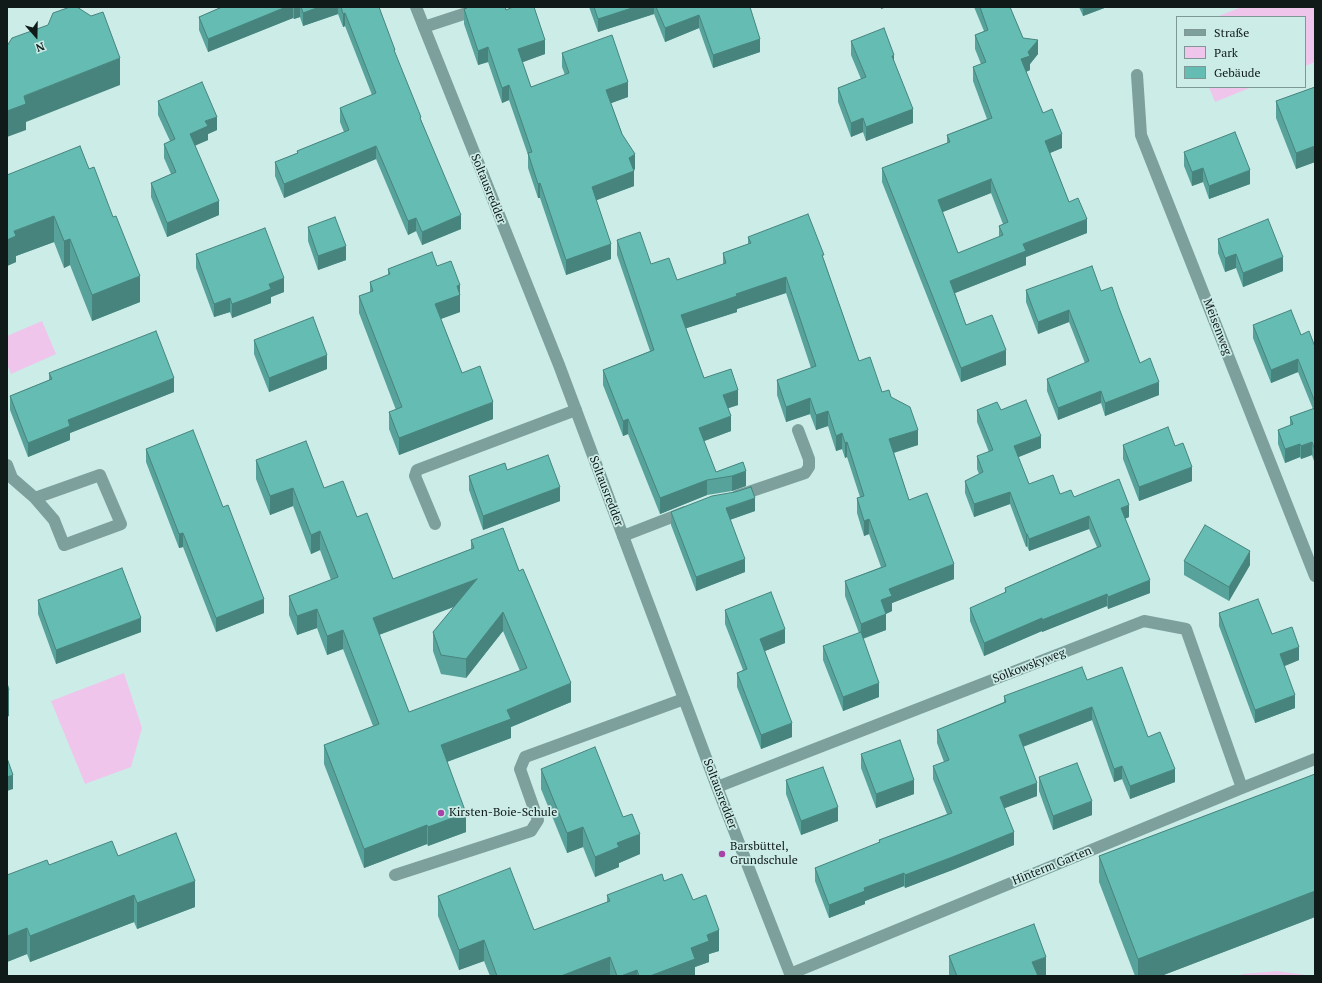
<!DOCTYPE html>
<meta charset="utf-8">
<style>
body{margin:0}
#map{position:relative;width:1322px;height:983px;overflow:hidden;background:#ccece8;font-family:"PT Serif",serif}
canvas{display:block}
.frame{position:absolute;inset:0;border:8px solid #0f1a19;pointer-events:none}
.legend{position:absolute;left:1176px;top:16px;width:130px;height:72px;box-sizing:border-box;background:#ccece8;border:1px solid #809895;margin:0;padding:5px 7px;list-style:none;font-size:12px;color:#0f1a19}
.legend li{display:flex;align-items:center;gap:8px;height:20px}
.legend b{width:20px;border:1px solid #809895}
.north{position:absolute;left:16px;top:16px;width:40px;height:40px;-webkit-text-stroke:3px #ccece8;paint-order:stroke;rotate:160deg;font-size:11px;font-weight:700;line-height:16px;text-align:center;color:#0f1a19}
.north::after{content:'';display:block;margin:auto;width:14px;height:18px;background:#0f1a19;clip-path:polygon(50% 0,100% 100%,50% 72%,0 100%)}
</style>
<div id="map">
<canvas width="1322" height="983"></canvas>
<div class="frame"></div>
<ul class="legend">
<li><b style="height:5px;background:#7da09c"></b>Straße</li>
<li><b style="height:11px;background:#efc5ec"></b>Park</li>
<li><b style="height:11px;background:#65bcb3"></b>Gebäude</li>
</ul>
<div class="north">N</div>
</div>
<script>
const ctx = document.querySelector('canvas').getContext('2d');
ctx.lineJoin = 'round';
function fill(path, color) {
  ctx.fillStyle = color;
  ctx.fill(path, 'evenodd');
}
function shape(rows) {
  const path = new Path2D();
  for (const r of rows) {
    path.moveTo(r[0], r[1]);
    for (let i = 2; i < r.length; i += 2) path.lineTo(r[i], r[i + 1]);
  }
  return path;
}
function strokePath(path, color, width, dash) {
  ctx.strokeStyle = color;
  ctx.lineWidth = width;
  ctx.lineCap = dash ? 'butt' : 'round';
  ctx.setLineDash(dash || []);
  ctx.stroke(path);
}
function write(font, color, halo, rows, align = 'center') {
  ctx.font = font + ' "PT Serif",serif';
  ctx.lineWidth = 3.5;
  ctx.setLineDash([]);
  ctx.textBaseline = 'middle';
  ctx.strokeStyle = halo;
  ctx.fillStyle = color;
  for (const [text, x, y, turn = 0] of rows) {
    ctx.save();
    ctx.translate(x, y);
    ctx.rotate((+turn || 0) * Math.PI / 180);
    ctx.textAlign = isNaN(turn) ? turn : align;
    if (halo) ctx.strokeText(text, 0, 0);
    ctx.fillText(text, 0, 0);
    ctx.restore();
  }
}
fill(shape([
 [1242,7,1315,7,1315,62,1305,66,1305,17,1216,17],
 [1209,87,1252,87,1215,102],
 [42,321,56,354,11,374,7,364,7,336],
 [124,673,142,728,131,767,85,784,51,701],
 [1277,971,1313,976,1238,976,1243,974]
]), '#efc5ec');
strokePath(shape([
 [424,27,485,7],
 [737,496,805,473,809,467,809,459,798,430],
 [435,524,415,476,417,470,576,410],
 [623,536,685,512],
 [395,875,531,831,538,820,520,769,525,757,684,699]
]), '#7da09c', 12);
strokePath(shape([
 [416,7,559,365,717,787,791,976],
 [1137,75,1141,135,1315,576],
 [7,465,12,478,35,498,54,520,64,545,121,524,100,475,35,498],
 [717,787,1144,621,1186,629,1242,788],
 [790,974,1242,788,1315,759]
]), '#7da09c', 12);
fill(shape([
 [222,7,379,7,395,54,421,120,461,229,422,245,416,231,408,235,376,159,284,198,275,176,275,162,297,153,297,151,344,132,340,122,340,108,372,95,345,26,343,27,338,14,303,26,300,17,294,19,293,18,208,52,199,30,199,17],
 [467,7,506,10,545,54,522,62,531,87,565,75,562,67,562,53,628,97,611,103,635,169,634,170,634,186,596,200,611,259,566,275,540,198,538,198,528,168,528,155,509,100,502,103,488,62,478,65,464,24,464,9,467,8],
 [589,7,750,7,760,52,713,68,699,28,665,42,654,14,598,32],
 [974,7,1010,7,1023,38,1038,54,1030,64,1030,70,1026,72,1043,113,1062,148,1050,153,1069,202,1087,233,1026,257,1026,265,955,293,966,325,1006,365,961,382,882,182,882,168,947,143,947,135,987,119,973,81,973,67,981,64,975,49,975,35,984,31],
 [991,193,1003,224,999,226,999,237,958,253,942,212],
 [1079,7,1107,7,1083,16],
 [851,41,894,62,913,123,866,141,863,132,851,137,838,102,838,88,861,79,851,55],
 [1315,87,1315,162,1296,169,1276,118,1276,101],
 [158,101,217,130,208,134,208,140,195,145,219,215,167,237,151,197,151,183,171,174,164,158,164,144,170,141,158,115],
 [80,146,140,302,92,321,70,265,64,268,54,242,16,256,16,262,7,266],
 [1184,152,1250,184,1209,199,1203,182,1192,186,1184,166],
 [308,227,346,260,318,270,308,241],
 [748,237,824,260,859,361,882,392,891,397,918,445,894,453,909,500,954,579,892,603,892,611,886,614,886,630,863,639,879,697,843,711,823,660,823,646,859,633,845,596,845,581,881,567,869,534,864,536,857,513,857,498,860,497,847,457,845,458,842,449,836,451,828,426,816,430,810,414,786,422,777,395,777,380,811,368,786,293,737,309,737,312,686,328,704,378,738,405,728,408,731,431,704,441,716,472,743,462,746,486,732,491,707,495,660,514,628,434,623,436,603,385,603,370,650,351,617,255,617,240,651,264,677,280,723,265,723,253,748,244],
 [1218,239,1283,271,1243,287,1236,268,1225,272,1218,253],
 [196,254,284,292,271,297,271,303,251,311,232,318,230,312,214,317,196,268],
 [437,266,460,285,460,312,441,319,462,373,493,419,399,455,389,429,389,412,396,410,359,313,359,296,370,292,370,282,388,275,388,269],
 [1026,290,1101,291,1119,308,1140,363,1159,395,1105,416,1101,403,1058,420,1047,391,1047,379,1085,363,1069,322,1038,334,1026,302],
 [1253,325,1301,335,1315,347,1315,464,1312,455,1301,459,1300,457,1285,463,1278,444,1278,430,1290,426,1290,417,1313,409,1298,372,1271,383,1253,338],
 [254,340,327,369,269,392,254,354],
 [49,373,174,392,70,433,70,440,28,457,10,410,10,396,49,380],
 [977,410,1001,410,1041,448,1018,457,1029,484,1060,494,1074,497,1129,517,1125,519,1150,593,1108,609,1107,606,1042,632,1042,631,984,656,970,621,970,608,1005,593,1005,588,1097,547,1089,529,1029,551,1027,546,1026,547,1010,504,974,517,965,493,965,481,979,474,977,469,977,456,989,452,977,422],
 [1123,445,1175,446,1192,481,1139,501,1123,459],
 [146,449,264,613,216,632,183,547,179,548,146,462],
 [256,460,324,488,357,517,393,579,471,549,471,540,519,571,571,702,511,727,511,738,447,762,466,832,428,846,427,844,364,868,324,764,324,745,373,726,343,649,327,655,317,628,297,635,289,615,289,596,331,580,320,550,311,554,293,506,270,515,256,479],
 [454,607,433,632,433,651,441,674,466,678,503,631,520,671,409,712,379,635],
 [507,470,560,501,483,530,469,490,469,476],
 [755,511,730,520,745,572,696,591,671,525,671,512],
 [1184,561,1250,565,1229,601,1184,575],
 [38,600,141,632,56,664,38,614],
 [725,610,785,643,765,651,792,737,761,749,737,687,737,673,743,670,725,624],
 [1219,613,1272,634,1299,660,1284,666,1295,708,1255,723,1219,626],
 [1087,680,1148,737,1175,782,1130,799,1122,779,1114,782,1092,720,1023,747,1037,796,1004,808,1014,845,955,869,905,888,904,886,865,901,865,904,829,918,815,881,815,868,879,843,879,840,947,814,933,779,933,766,944,762,937,743,937,730,1004,702,1004,696],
 [861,754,914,794,876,808,861,768],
 [541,769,623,817,640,854,619,863,619,867,595,877,583,847,567,853,541,789],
 [1315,774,1315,917,1161,976,1135,976,1099,882,1099,856],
 [1039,777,1092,815,1053,830,1039,791],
 [786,780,838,821,801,835,786,794],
 [118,856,195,907,137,929,134,922,30,962,27,954,7,962,49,865],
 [664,881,693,900,719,951,709,954,709,962,695,967,695,976,490,976,484,961,459,970,438,916,438,896,534,930,607,902,607,895],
 [949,956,1046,976,949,976]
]), '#57a29a');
fill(shape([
 [286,7,293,7,293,18,208,52,208,39],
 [294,7,300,7,300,17,294,19],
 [319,7,338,7,338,14,303,26,303,13],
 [635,7,654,7,654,14,598,32,598,19],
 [881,7,887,7,881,9],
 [1088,7,1107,7,1083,16,1083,9],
 [345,13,345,26,343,27,343,14],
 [699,15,699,28,665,42,665,28],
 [760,39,760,52,713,68,713,55],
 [545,40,545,54,518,64,518,49],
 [1038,40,1038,54,1030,64,1030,70,1021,74,1021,59],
 [488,47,488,62,478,65,478,51],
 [894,55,894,69,892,56],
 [120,58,120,85,26,122,26,130,7,137,7,111,24,96],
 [628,82,628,97,606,105,606,90],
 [509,85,509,100,502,103,502,88],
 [913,109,913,123,866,141,866,127],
 [217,117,217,130,208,134,208,140,190,148,190,134,205,121],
 [863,118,863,132,851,137,851,123],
 [1062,134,1062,148,1045,155,1045,141],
 [376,146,376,159,284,198,284,184],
 [1315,146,1315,162,1296,169,1296,153],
 [635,154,635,169,629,172,629,158],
 [1203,168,1203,182,1192,186,1192,172],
 [1250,170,1250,184,1209,199,1209,186],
 [634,171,634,186,592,202,592,187],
 [991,179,991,193,938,214,938,200],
 [540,183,540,198,538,198,538,184],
 [219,201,219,215,167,237,167,223],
 [461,215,461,229,422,245,422,232],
 [54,216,54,242,16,256,16,262,7,266,7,240,14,231],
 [416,218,416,231,408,235,408,221],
 [1087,219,1087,233,1026,257,1026,265,950,295,950,281,1023,244],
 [70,239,70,265,64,268,64,241],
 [611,244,611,259,566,275,566,260],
 [346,246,346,260,318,270,318,256],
 [1236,254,1236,268,1225,272,1225,258],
 [1283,257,1283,271,1243,287,1243,273],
 [140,276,140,302,92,321,92,295],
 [786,277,786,293,737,309,737,312,681,330,681,315,736,294],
 [284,278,284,292,271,297,271,303,232,318,232,304,269,284],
 [460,285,460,312,435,321,435,304,457,286],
 [230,298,230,312,214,317,214,304],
 [1069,310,1069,322,1038,334,1038,322],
 [1006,350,1006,365,961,382,961,368],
 [327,355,327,369,269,392,269,378],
 [1298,359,1298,372,1271,383,1271,370],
 [174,378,174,392,70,433,70,440,28,457,28,443,68,420],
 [1159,382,1159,395,1105,416,1105,403],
 [738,390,738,405,723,410,723,395],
 [1101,391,1101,403,1058,420,1058,408],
 [810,398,810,414,786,422,786,407],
 [493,402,493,419,399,455,399,438],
 [828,411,828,426,816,430,816,415],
 [731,416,731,431,699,443,699,428],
 [628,419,628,434,623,436,623,421],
 [918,430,918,445,889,454,889,439],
 [842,433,842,449,836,451,836,436],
 [1041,436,1041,448,1014,459,1014,446],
 [847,442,847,457,845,458,845,443],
 [1312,442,1312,455,1301,459,1301,446],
 [1300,444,1300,457,1285,463,1285,449],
 [1192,467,1192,481,1139,501,1139,487],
 [746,471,746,486,732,491,732,476],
 [707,480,707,495,660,514,660,498],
 [560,487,560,501,483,530,483,516],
 [293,488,293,506,270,515,270,496],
 [1010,492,1010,504,974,517,974,504],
 [755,498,755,511,726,521,726,508],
 [1129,505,1129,517,1121,520,1121,508],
 [1089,516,1089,529,1029,551,1029,539],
 [869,519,869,534,864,536,864,521],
 [320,531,320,550,311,554,311,535],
 [183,533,183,547,179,548,179,534],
 [1026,534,1027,534,1027,546,1026,547],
 [1250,551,1250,565,1229,601,1229,587],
 [745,559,745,572,696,591,696,577],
 [954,564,954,579,892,603,892,611,881,616,881,600,889,589],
 [477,579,477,598,373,637,373,618],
 [1150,580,1150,593,1108,609,1108,597],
 [1107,594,1107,606,1042,632,1042,620],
 [264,599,264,613,216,632,216,618],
 [317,609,317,628,297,635,297,616],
 [503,612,503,631,466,678,466,659],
 [886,614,886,630,861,639,861,624],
 [141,618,141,632,56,664,56,650],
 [1042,618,1042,631,984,656,984,643],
 [785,629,785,643,760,653,760,639],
 [343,630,343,649,327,655,327,636],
 [1299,647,1299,660,1280,668,1280,654],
 [571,683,571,702,511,727,511,738,441,764,441,745,507,710],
 [879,683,879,697,843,711,843,697],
 [7,690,9,690,9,716,7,717],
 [1295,695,1295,708,1255,723,1255,710],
 [1092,707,1092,720,1019,748,1019,735],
 [792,723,792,737,761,749,761,735],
 [1122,766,1122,779,1114,782,1114,769],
 [1175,769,1175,782,1130,799,1130,786],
 [13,775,13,789,7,791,7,777],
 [914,780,914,794,876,808,876,794],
 [1037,783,1037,796,1000,810,1000,797],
 [1092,801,1092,815,1053,830,1053,816],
 [838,807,838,821,801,835,801,821],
 [466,813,466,832,428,846,428,827],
 [427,825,427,844,364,868,364,849],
 [583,827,583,847,567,853,567,833],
 [1014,832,1014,845,955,869,905,888,905,875],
 [640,834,640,854,619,863,619,867,595,877,595,857,617,843],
 [904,873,904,886,865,901,865,904,829,918,829,905,864,888],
 [195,881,195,907,137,929,137,903],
 [1315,891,1315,917,1161,976,1138,976,1138,959],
 [134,895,134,922,30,962,30,936],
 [27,928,27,954,7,962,7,936],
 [719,930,719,951,709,954,709,962,695,967,695,976,650,976,691,948,707,935],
 [484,940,484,961,459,970,459,950],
 [610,957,610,976,561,976],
 [1046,957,1046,976,1032,976,1032,962],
 [637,970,637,976,621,976]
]), '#47847d');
const building = shape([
 [70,7,77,7,91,16,103,12,120,58,24,96,26,104,7,111,7,46,12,38,48,25,53,13,70,7],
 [222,7,286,7,208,39,199,17,222,7],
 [301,7,319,7,303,13,301,7],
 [341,7,379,7,395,50,394,50,421,117,420,118,461,215,422,232,416,218,408,221,376,146,284,184,275,162,298,153,297,151,349,130,340,108,376,93,345,13,343,14,341,7],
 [467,7,505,7,506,10,513,7,534,7,545,40,518,49,531,87,569,73,562,53,612,35,628,82,606,90,622,134,635,154,629,158,634,171,592,187,611,244,566,260,540,183,538,184,528,153,532,152,509,85,502,88,488,47,478,51,464,9,467,8,467,7],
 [594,7,635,7,598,19,594,7],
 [656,7,750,7,760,39,713,55,699,15,665,28,656,7],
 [980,7,1010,7,1023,38,1038,40,1028,52,1030,56,1021,59,1043,113,1052,109,1062,134,1045,141,1069,202,1078,198,1087,219,1023,244,1026,251,950,281,966,325,992,315,1006,350,961,368,882,168,950,142,947,135,992,118,973,67,986,62,975,35,988,30,980,7],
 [991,179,1008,222,999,226,1003,235,958,253,938,200,991,179],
 [1082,7,1088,7,1083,9,1082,7],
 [884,28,894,55,892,56,913,109,866,127,863,118,851,123,838,88,866,77,851,41,884,28],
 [202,82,217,117,205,121,208,126,190,134,219,201,167,223,151,183,176,172,164,144,175,139,158,101,202,82],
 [1315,87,1315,146,1296,153,1276,101,1315,87],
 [1235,132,1250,170,1209,186,1203,168,1192,172,1184,152,1235,132],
 [80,146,89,169,94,167,113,217,116,216,140,276,92,295,70,239,64,241,54,216,14,231,16,236,7,240,7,175,80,146],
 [808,214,824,255,822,255,859,361,870,357,882,392,889,390,891,397,910,407,918,430,889,439,909,500,927,493,954,564,889,589,892,596,881,600,886,614,861,624,845,581,886,566,869,519,864,521,857,498,864,496,847,442,845,443,842,433,836,436,828,411,816,415,810,398,786,407,777,380,816,366,786,277,736,294,737,296,681,315,704,378,731,369,738,390,723,395,731,416,699,428,716,472,743,462,746,471,732,476,707,480,660,498,628,419,623,421,603,370,654,350,617,240,640,232,651,264,669,258,677,280,726,263,723,253,751,243,748,237,808,214],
 [335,217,346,246,318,256,308,227,335,217],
 [1268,219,1283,257,1243,273,1236,254,1225,258,1218,239,1268,219],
 [265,228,284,278,269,284,271,289,251,297,232,304,230,298,214,304,196,254,265,228],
 [432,252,437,266,451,261,460,285,457,286,460,295,435,304,462,373,480,366,493,402,399,438,389,412,402,407,359,296,373,291,370,282,390,274,388,269,432,252],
 [1092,266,1101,291,1112,287,1119,308,1140,363,1150,358,1159,382,1105,403,1101,391,1058,408,1047,379,1089,361,1069,310,1038,322,1026,290,1092,266],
 [1291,310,1301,335,1309,331,1315,347,1315,402,1298,359,1271,370,1253,325,1291,310],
 [313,317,327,355,269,378,254,340,313,317],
 [156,331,174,378,68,420,70,426,28,443,10,396,52,379,49,373,156,331],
 [1026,400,1041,436,1014,446,1029,484,1053,475,1060,494,1071,490,1074,497,1119,479,1129,505,1121,508,1150,580,1108,597,1107,594,1042,620,1042,618,984,643,970,608,1006,592,1005,588,1101,546,1089,516,1029,539,1027,534,1026,534,1010,492,974,504,965,481,983,472,977,456,993,450,977,410,997,402,1001,410,1026,400],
 [1315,408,1315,450,1312,442,1301,446,1300,444,1285,449,1278,430,1293,424,1290,417,1315,408],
 [1168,427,1175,446,1183,443,1192,467,1139,487,1123,445,1168,427],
 [193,430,223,507,228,505,264,599,216,618,183,533,179,534,146,449,193,430],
 [306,441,324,488,343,481,357,517,367,513,393,579,474,548,471,540,503,528,519,571,523,569,571,683,507,710,511,719,441,745,466,813,428,827,427,825,364,849,324,745,379,724,343,630,327,636,317,609,297,616,289,596,338,577,320,531,311,535,293,488,270,496,256,460,306,441],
 [477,579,433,632,441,655,466,659,503,612,527,668,409,712,373,618,477,579],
 [548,455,560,487,483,516,469,476,505,463,507,470,548,455],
 [751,487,755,498,726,508,745,559,696,577,671,512,712,496,735,492,751,487],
 [1205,525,1250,551,1229,587,1184,561,1205,525],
 [122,568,141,618,56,650,38,600,122,568],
 [771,592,785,629,760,639,792,723,761,735,737,673,747,669,725,610,771,592],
 [1258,599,1272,634,1292,627,1299,647,1280,654,1295,695,1255,710,1219,613,1258,599],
 [861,632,879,683,843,697,823,646,861,632],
 [1082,667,1087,680,1122,667,1148,737,1160,732,1175,769,1130,786,1122,766,1114,769,1092,707,1019,735,1037,783,1000,797,1014,832,955,856,905,875,904,873,864,888,865,891,829,905,815,868,880,842,879,840,952,813,933,766,949,760,937,730,1006,702,1004,696,1082,667],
 [7,683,9,690,7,690,7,683],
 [900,740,914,780,876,794,861,754,900,740],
 [595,747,623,817,632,814,640,834,617,843,619,847,595,857,583,827,567,833,541,769,595,747],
 [7,758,13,775,7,777,7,758],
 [1077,763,1092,801,1053,816,1039,777,1077,763],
 [823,767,838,807,801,821,786,780,823,767],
 [1315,774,1315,891,1138,959,1099,856,1315,774],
 [176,833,195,881,137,903,134,895,30,936,27,928,7,936,7,875,47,860,49,865,112,841,118,856,176,833],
 [510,868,534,930,610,901,607,895,662,874,664,881,682,874,693,900,706,895,719,930,707,935,709,941,691,948,695,959,650,976,639,976,637,970,621,976,617,976,610,957,561,976,497,976,484,940,459,950,438,896,510,868],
 [1034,924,1046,957,1032,962,1038,976,957,976,949,956,1034,924]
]);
fill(building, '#65bcb3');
strokePath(building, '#47847d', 1);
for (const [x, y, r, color] of [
 [441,813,4,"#a742a6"],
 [722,854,4,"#a742a6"]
]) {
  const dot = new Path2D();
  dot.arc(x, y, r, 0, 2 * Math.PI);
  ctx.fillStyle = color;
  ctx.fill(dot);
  strokePath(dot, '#ccece8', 1.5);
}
write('12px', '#0f1a19', '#ccece8', [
 ["Soltausredder",488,189,68],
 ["Meisenweg",1217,327,69],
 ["Soltausredder",606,491,69],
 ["Solkowskyweg",1029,666,-21],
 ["Soltausredder",720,794,69],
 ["Hinterm Garten",1052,866,-22]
]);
write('12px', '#0f1a19', '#ccece8', [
 ["Kirsten-Boie-Schule",449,813],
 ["Barsbüttel,",730,847],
 ["Grundschule",730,861]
], 'left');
</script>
